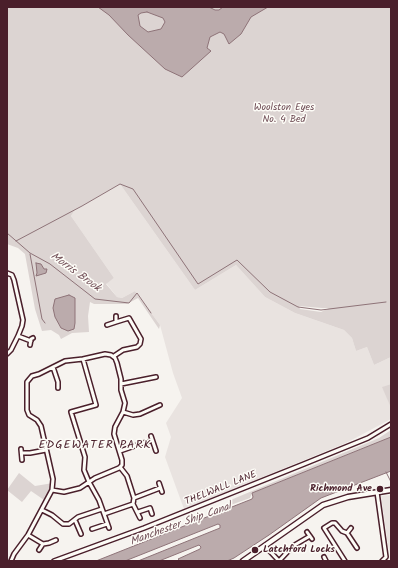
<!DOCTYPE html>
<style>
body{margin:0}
#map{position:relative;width:398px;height:568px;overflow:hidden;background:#f6f3ef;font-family:Kalam,sans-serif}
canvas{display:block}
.frame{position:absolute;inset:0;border:8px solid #4a1f2b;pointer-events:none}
</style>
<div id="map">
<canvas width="398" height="568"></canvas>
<div class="frame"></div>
</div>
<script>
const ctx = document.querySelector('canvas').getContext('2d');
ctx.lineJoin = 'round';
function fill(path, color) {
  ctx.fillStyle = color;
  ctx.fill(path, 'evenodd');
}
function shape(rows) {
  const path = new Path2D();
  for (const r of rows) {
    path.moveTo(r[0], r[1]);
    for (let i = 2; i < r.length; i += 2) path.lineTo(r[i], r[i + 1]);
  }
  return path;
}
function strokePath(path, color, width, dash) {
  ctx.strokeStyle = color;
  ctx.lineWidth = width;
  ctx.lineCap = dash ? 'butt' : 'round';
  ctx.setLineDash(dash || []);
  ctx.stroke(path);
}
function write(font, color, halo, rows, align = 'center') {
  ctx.font = font + ' Kalam,sans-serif';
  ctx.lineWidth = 3;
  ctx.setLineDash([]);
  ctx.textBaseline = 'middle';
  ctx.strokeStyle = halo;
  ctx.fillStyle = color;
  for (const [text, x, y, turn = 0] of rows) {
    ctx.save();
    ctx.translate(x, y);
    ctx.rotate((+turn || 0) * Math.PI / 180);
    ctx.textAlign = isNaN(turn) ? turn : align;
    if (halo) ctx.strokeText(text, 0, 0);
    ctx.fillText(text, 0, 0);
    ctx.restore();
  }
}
fill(shape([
 [120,184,195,290,236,265,265,297,295,313,344,330,352,338,356,351,367,347,374,365,391,357,391,384,383,387,391,408,391,419,346,443,184,509,165,457,171,437,166,423,182,398,173,373,160,325,135,291,122,298,117,297,106,283,114,278,71,216,75,210],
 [391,495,391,556,388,545,381,496]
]), '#e9e3e0');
fill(shape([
 [7,7,391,7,391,357,374,365,367,347,356,351,352,338,344,330,295,313,265,297,236,265,195,290,120,184,70,213,75,210,71,216,114,278,106,284,117,297,122,298,135,291,160,325,159,329,138,298,127,304,94,304,90,302,88,316,89,332,72,333,61,339,59,335,51,330,42,331,35,309,25,254,18,248,7,244],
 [299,306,322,308,329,308,321,312,300,309],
 [391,384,391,408,382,387],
 [391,430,391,437,252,493,250,498,225,507,226,505,233,499,379,438],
 [19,473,35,486,53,483,47,502,31,491,22,502,7,490]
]), '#dcd4d2');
const water = shape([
 [98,7,209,7,215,10,219,10,223,7,268,7,251,17,241,34,229,44,224,34,220,32,210,37,207,48,211,51,182,77,165,69,128,35,109,15,98,7],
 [147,12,163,18,165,22,161,29,148,32,140,26,138,15,141,13,147,12],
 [36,263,41,264,44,269,47,269,46,273,36,276,37,273,36,263],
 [69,295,75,298,75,323,74,329,68,331,61,328,55,317,53,308,55,299,69,295],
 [391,437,391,471,321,498,269,535,234,558,227,561,180,561,178,559,200,549,201,547,199,545,159,561,138,561,220,528,220,525,218,524,125,561,96,561,252,499,253,497,252,493,391,437]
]);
fill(water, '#bbabac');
strokePath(water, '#8e7378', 1);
strokePath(shape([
 [7,233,30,253,50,264,95,299,129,303,137,293,151,313],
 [16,241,82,206,120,184,133,189,198,284,237,260,270,292,298,307,321,310,386,302],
 [30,254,42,319,45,323],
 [386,472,391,482]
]), '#8e7378', 1);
const minor = shape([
 [7,273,12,275,14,280,23,320,22,326,18,336,11,350,7,354],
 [107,325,116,322,116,316],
 [18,336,31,341],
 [30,345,31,339,33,338],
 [114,356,123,350,137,347,140,344,141,339,129,318,116,322],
 [83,359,96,405,71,412,85,457,84,470,89,482,99,500,109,528],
 [53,367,58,382,58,388],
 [121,384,156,377],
 [123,412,133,415,140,414,160,405],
 [151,436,156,451],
 [21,449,22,460],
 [120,451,152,440],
 [22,453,30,453,46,450],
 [120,467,127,476,134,498,133,504,140,518],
 [159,483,162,492],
 [377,492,386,557,382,561],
 [134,498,160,488],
 [42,510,52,515,63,524,69,524,78,517,102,509],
 [138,512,150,508,152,514],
 [104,514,133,504],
 [75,520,81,534],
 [351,528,347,533,357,548],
 [92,529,107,524],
 [307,532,312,539],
 [28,535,43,544,39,550],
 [43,544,49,543,56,540],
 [265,546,279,561],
 [324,557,326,561],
 [11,561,14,554,28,535,52,490,53,479,41,426,37,420,29,415,27,410,27,382,32,376,39,374,65,361,83,359,105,354,111,355,115,358,117,363,121,379,121,390,125,403,123,412,115,427,114,434,122,460,122,465,119,468,95,478,80,488,64,492,52,490],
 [54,561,144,528,304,464,368,438,391,424],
 [279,561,293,546,310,536],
 [345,561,324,528,332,523,335,523,342,531,347,533]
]);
const secondary = shape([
 [243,561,323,505,348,497,391,490]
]);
strokePath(minor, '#4a1f2b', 6);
strokePath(secondary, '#4a1f2b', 7);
strokePath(minor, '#fdfcf7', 3);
strokePath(secondary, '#fdfcf7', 4);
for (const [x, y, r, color] of [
 [380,489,4,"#4a1f2b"],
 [255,550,4,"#4a1f2b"]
]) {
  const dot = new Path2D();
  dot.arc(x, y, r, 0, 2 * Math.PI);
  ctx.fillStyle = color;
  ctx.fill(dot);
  strokePath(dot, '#fdfcf7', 1.5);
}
write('10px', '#6e4c55', '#fdfcf7', [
 ["Woolston Eyes",284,108],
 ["No. 4 Bed",284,120]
]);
write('10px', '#4a1f2b', '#fdfcf7', [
 ["THELWALL LANE",221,489,-22]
]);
write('bold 10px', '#4a1f2b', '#fdfcf7', [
 ["Richmond Ave",372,489],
 ["Latchford Locks",263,550,"left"]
], 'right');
write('italic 11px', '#725058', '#fdfcf7', [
 ["Morris Brook",75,273,36],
 ["Manchester Ship Canal",181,525,-20]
]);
ctx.letterSpacing = '1px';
write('12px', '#4a1f2b', '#fdfcf7', [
 ["EDGEWATER PARK",95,446]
]);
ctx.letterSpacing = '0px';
</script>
